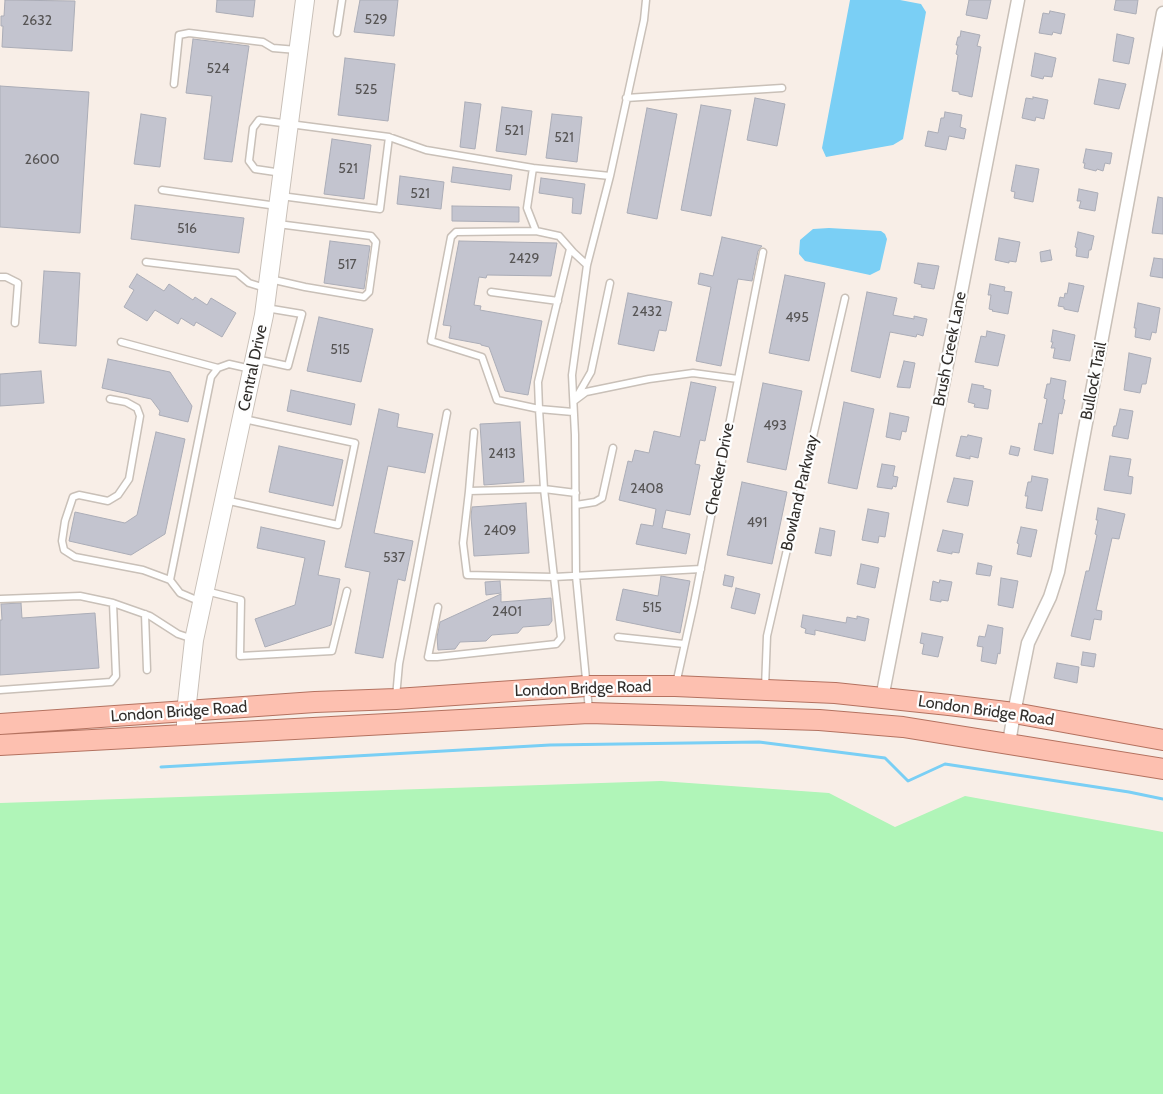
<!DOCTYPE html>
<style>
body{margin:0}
canvas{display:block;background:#f8eee7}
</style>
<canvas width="1163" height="1094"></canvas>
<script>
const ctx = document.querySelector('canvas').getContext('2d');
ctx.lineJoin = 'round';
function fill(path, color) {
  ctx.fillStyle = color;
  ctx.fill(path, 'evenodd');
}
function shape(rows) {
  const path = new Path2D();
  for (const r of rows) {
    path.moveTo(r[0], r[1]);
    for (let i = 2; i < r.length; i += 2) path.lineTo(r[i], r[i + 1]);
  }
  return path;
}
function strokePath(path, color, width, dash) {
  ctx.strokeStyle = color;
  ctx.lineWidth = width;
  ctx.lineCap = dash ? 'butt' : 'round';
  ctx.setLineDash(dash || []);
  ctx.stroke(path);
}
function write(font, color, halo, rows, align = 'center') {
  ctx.font = font + ' Cabin,sans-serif';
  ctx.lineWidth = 4.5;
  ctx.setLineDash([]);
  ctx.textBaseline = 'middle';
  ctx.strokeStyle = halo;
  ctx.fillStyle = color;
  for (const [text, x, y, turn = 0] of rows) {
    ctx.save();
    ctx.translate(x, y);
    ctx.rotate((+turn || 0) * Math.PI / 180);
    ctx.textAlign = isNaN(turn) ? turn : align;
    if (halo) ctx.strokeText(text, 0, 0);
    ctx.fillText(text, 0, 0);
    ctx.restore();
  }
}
fill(shape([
 [661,781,829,793,895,827,965,796,1163,832,1163,1094,0,1094,0,803]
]), '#b0f5b8');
fill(shape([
 [850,0,900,0,921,4,926,12,903,139,893,145,826,157,822,148],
 [829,228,881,231,885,234,887,239,880,270,870,275,805,261,799,254,800,240,813,229]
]), '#7acff5');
strokePath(shape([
 [161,767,550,745,759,742,885,758,908,781,945,764,1129,792,1163,799]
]), '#7acff5', 3);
const building = shape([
 [5,0,75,1,72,51,2,47,3,26,1,26,1,16,4,16,5,0],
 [217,0,255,0,253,17,216,12,217,0],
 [360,0,398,0,394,36,354,32,360,0],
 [969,0,991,0,987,19,966,15,969,0],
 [1116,0,1138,0,1136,14,1114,10,1116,0],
 [1050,11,1065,14,1061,34,1053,32,1052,35,1039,33,1043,13,1049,14,1050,11],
 [961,31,980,35,977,46,981,47,972,97,959,94,959,92,952,91,958,55,956,54,958,45,956,45,958,37,960,37,961,31],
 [1117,34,1134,38,1129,64,1113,61,1117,34],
 [193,39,249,46,232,162,204,159,212,96,186,93,193,39],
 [1035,53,1056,58,1052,77,1044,76,1043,79,1031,76,1035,53],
 [345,58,395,64,388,121,338,115,345,58],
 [1099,79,1126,84,1119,109,1094,104,1099,79],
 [0,86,89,92,80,233,0,227,0,86],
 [1033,97,1048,100,1044,119,1036,117,1035,121,1022,118,1026,98,1033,99,1033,97],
 [755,98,785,104,777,146,747,140,755,98],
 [465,102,481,104,475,149,460,147,465,102],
 [701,105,731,110,711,216,681,210,701,105],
 [502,107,532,111,526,155,496,151,502,107],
 [647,108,677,114,657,219,627,213,647,108],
 [945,112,962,115,960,127,966,129,964,139,949,136,946,150,925,146,928,131,938,133,941,118,944,118,945,112],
 [141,114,166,118,160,167,134,164,141,114],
 [552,114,582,117,577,162,546,158,552,114],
 [332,139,371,145,364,199,324,194,332,139],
 [1086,149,1112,153,1110,164,1105,163,1103,171,1097,169,1096,171,1084,168,1085,163,1083,163,1086,149],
 [1016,165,1039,169,1033,202,1014,198,1015,192,1011,191,1016,165],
 [453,167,512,175,510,190,451,182,453,167],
 [400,176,444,182,441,209,397,204,400,176],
 [541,178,585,184,581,214,572,213,573,198,539,193,541,178],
 [1079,189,1098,193,1095,211,1079,208,1081,201,1077,201,1079,189],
 [1158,197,1163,198,1163,234,1152,233,1158,197],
 [135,205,244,218,239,253,131,239,135,205],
 [452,206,519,207,519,222,452,221,452,206],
 [1078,232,1094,236,1091,250,1089,250,1088,258,1076,256,1077,248,1075,247,1078,232],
 [722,237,762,246,758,251,752,281,738,279,721,366,696,361,711,287,698,284,700,273,713,276,722,237],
 [999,238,1020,242,1016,262,1009,261,1009,263,995,260,999,238],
 [330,241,370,246,364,289,324,283,330,241],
 [459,241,557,243,551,276,487,275,486,278,479,277,474,305,481,306,480,310,542,321,528,395,505,391,489,347,481,345,481,344,449,338,451,326,443,325,459,241],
 [1050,250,1052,260,1041,262,1040,252,1050,250],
 [1154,258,1163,259,1163,278,1150,276,1154,258],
 [918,263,939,266,934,289,921,287,922,285,914,283,918,263],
 [44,271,80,273,76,346,39,343,44,271],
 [137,274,164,291,169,284,193,300,195,297,207,305,211,298,236,313,222,337,196,322,194,326,181,318,178,324,155,310,147,321,124,307,134,290,129,287,137,274],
 [785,275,825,283,809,361,769,353,785,275],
 [1069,283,1084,286,1078,312,1064,309,1064,307,1058,306,1060,297,1064,298,1065,293,1067,294,1069,283],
 [990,284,1005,287,1004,291,1012,292,1008,314,992,311,993,310,989,309,991,295,988,295,990,284],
 [867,292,897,298,893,315,909,318,914,319,914,316,927,319,923,336,917,334,916,337,890,332,880,378,851,371,867,292],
 [628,293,672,302,666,331,659,330,654,351,618,344,628,293],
 [1138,303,1160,308,1156,333,1152,332,1150,340,1135,337,1136,328,1134,328,1138,303],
 [319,317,373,329,361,382,307,371,319,317],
 [1053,330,1075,335,1070,361,1053,358,1055,348,1051,348,1053,342,1051,342,1053,330],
 [987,331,1005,335,998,366,975,362,981,336,986,337,987,331],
 [1129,353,1151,358,1146,384,1142,384,1140,393,1124,390,1129,353],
 [108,359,170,372,192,406,188,422,159,415,160,411,151,399,102,388,108,359],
 [904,361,915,363,910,388,897,387,904,361],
 [41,371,44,403,0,406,0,374,41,371],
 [1051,378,1066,381,1063,399,1065,400,1062,414,1059,413,1053,454,1034,450,1039,423,1042,424,1047,399,1044,398,1047,384,1050,384,1051,378],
 [691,382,716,387,705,441,700,440,695,464,700,465,690,515,666,510,662,528,690,534,686,554,636,544,641,524,653,526,656,509,619,500,628,461,632,462,635,450,649,453,654,431,680,437,691,382],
 [763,383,802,391,786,470,747,462,763,383],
 [972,384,984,386,983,388,991,390,988,409,974,407,975,404,968,402,972,384],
 [291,390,355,404,351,425,287,411,291,390],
 [844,402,874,409,857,489,828,483,844,402],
 [379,409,399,414,397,427,433,434,425,473,388,466,374,533,413,541,405,581,398,579,383,658,355,653,370,572,345,567,379,409],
 [1120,409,1133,411,1128,439,1112,436,1114,426,1116,426,1120,409],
 [890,413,909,417,906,432,902,431,900,440,886,437,890,413],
 [520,422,524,482,484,485,480,424,520,422],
 [156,432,185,439,165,534,131,555,69,541,75,512,125,523,137,515,156,432],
 [968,435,982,438,978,458,970,456,970,459,956,456,961,436,967,437,968,435],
 [279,446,343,460,333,506,269,492,279,446],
 [1011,446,1020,448,1018,456,1009,454,1011,446],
 [1110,456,1131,459,1128,476,1133,477,1131,494,1104,490,1110,456],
 [882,464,895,466,893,476,898,477,896,487,893,486,892,489,877,487,882,464],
 [1032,476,1048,479,1042,511,1026,508,1028,496,1025,496,1028,482,1031,482,1032,476],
 [954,478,973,481,968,506,947,502,954,478],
 [742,482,787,492,772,564,727,555,742,482],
 [526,503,529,553,474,556,471,516,472,507,526,503],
 [1098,508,1125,514,1119,539,1112,538,1096,610,1102,611,1101,620,1094,619,1090,640,1071,636,1086,571,1089,571,1097,535,1095,534,1098,520,1096,520,1098,508],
 [868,509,889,513,885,537,879,536,878,543,862,540,868,509],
 [261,527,325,541,318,575,340,579,331,625,265,647,255,619,295,605,305,558,257,548,261,527],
 [1021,527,1037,530,1031,557,1017,554,1019,544,1017,543,1021,527],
 [820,528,835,531,831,556,815,553,820,528],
 [943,530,963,534,959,553,952,552,952,554,937,551,943,530],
 [978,563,992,566,990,576,976,574,978,563],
 [861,564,879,568,875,588,857,584,861,564],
 [725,575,734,577,732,587,723,585,725,575],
 [661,576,690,581,680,633,616,620,623,589,658,596,661,576],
 [1001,578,1018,581,1013,608,998,605,1001,578],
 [940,580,952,582,948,601,941,600,941,602,930,600,933,581,939,583,940,580],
 [500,581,501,593,486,595,485,582,500,581],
 [736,588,760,594,755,614,731,608,736,588],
 [501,594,501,602,551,598,552,621,549,625,523,627,518,633,492,635,486,641,460,642,455,649,438,650,437,637,440,622,501,594],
 [21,603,22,618,95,613,99,668,0,675,0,620,2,620,1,604,21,603],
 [803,615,846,623,847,617,857,619,857,616,869,619,865,641,815,630,815,635,805,633,806,629,801,627,803,615],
 [988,625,1003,628,1000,654,998,653,996,664,981,661,983,647,977,646,979,636,985,637,988,625],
 [922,633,943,637,938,657,922,654,924,644,920,643,922,633],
 [1083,652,1096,654,1094,667,1081,665,1083,652],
 [1057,663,1079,667,1077,683,1054,678,1057,663]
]);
fill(building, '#c3c4cf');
strokePath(building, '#abadb7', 1);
const lane = shape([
 [337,33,342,0],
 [174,84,179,35,189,33,263,42,273,48,297,50],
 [626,98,782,88],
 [389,137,426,150,533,168,527,208,536,231],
 [533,168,610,176],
 [162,190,277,206],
 [281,196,380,209,389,137,259,120,253,128,249,161,255,169,282,173],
 [570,249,538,382,539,409,573,412],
 [146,262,237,273,249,283,265,288],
 [0,277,6,277,18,283,15,323],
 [270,279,305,287,364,297,369,292,376,242,371,236,278,224],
 [491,292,558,301],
 [121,342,218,368],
 [256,359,288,366,302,314,266,308],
 [576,398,591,372,610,283],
 [110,399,126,402,137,408,140,416,129,479,118,495,108,501,79,495,73,497,65,521,62,541,64,550,75,557,143,570,170,580],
 [574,401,586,392,649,379,693,373,738,379],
 [474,432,469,491,544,489,539,409,497,400,482,357,431,341,451,237,456,232,536,231,559,236,573,252,587,265],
 [576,493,544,489,554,577,701,569],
 [225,500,338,525,355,443,244,419],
 [576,505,595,502,602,498,613,448],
 [206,591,241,600,240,656,332,651,347,591],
 [0,599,80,596,113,603,150,616,178,634,193,639],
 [201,602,180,593,170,580,211,377,218,368,229,364,251,369],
 [438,607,428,657,437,657,556,644,561,638,554,577,467,575,463,543,469,491],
 [145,614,147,670],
 [618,637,684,644],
 [676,684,694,603,763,252],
 [765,688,767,636,845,298],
 [0,690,111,682,116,676,113,603],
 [396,697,399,664,447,413],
 [589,710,576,576,575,435,572,375,587,265,610,176,644,20,646,0]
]);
const street = shape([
 [882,698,1018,0],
 [1009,743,1014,713,1028,643,1050,597,1058,572,1163,13]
]);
const secondary = shape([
 [186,734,186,712,194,640,264,315,305,0]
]);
const primary = shape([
 [0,724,315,702,396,699,586,686,675,686,835,693,949,705,1014,713,1163,740],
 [0,745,589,713,819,720,903,727,1163,769]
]);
strokePath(lane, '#c9c0b8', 9);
strokePath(street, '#c9c0b8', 15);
strokePath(secondary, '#c9c0b8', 20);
strokePath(primary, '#b47260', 22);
strokePath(lane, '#fff', 6);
strokePath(street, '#fff', 12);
strokePath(secondary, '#fff', 18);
strokePath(primary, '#fdc0b0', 20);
write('14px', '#565454', null, [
 ["529",376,20],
 ["2632",37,21],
 ["524",218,69],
 ["525",366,90],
 ["521",514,131],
 ["521",564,138],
 ["2600",42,160],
 ["521",348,169],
 ["521",420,194],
 ["516",187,229],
 ["2429",524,259],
 ["517",347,265],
 ["2432",647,312],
 ["495",797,318],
 ["515",340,350],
 ["493",775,426],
 ["2413",502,454],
 ["2408",647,489],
 ["491",757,523],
 ["2409",500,531],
 ["537",394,558],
 ["515",652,608],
 ["2401",507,612]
]);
write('16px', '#312e2b', '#fefefe', [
 ["Brush Creek Lane",950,349,-79],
 ["Central Drive",253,368,-78],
 ["Bullock Trail",1094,381,-79],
 ["Checker Drive",720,469,-79],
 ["Bowland Parkway",800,493,-77],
 ["London Bridge Road",583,689,-2],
 ["London Bridge Road",986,711,8],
 ["London Bridge Road",179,712,-4]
]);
</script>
